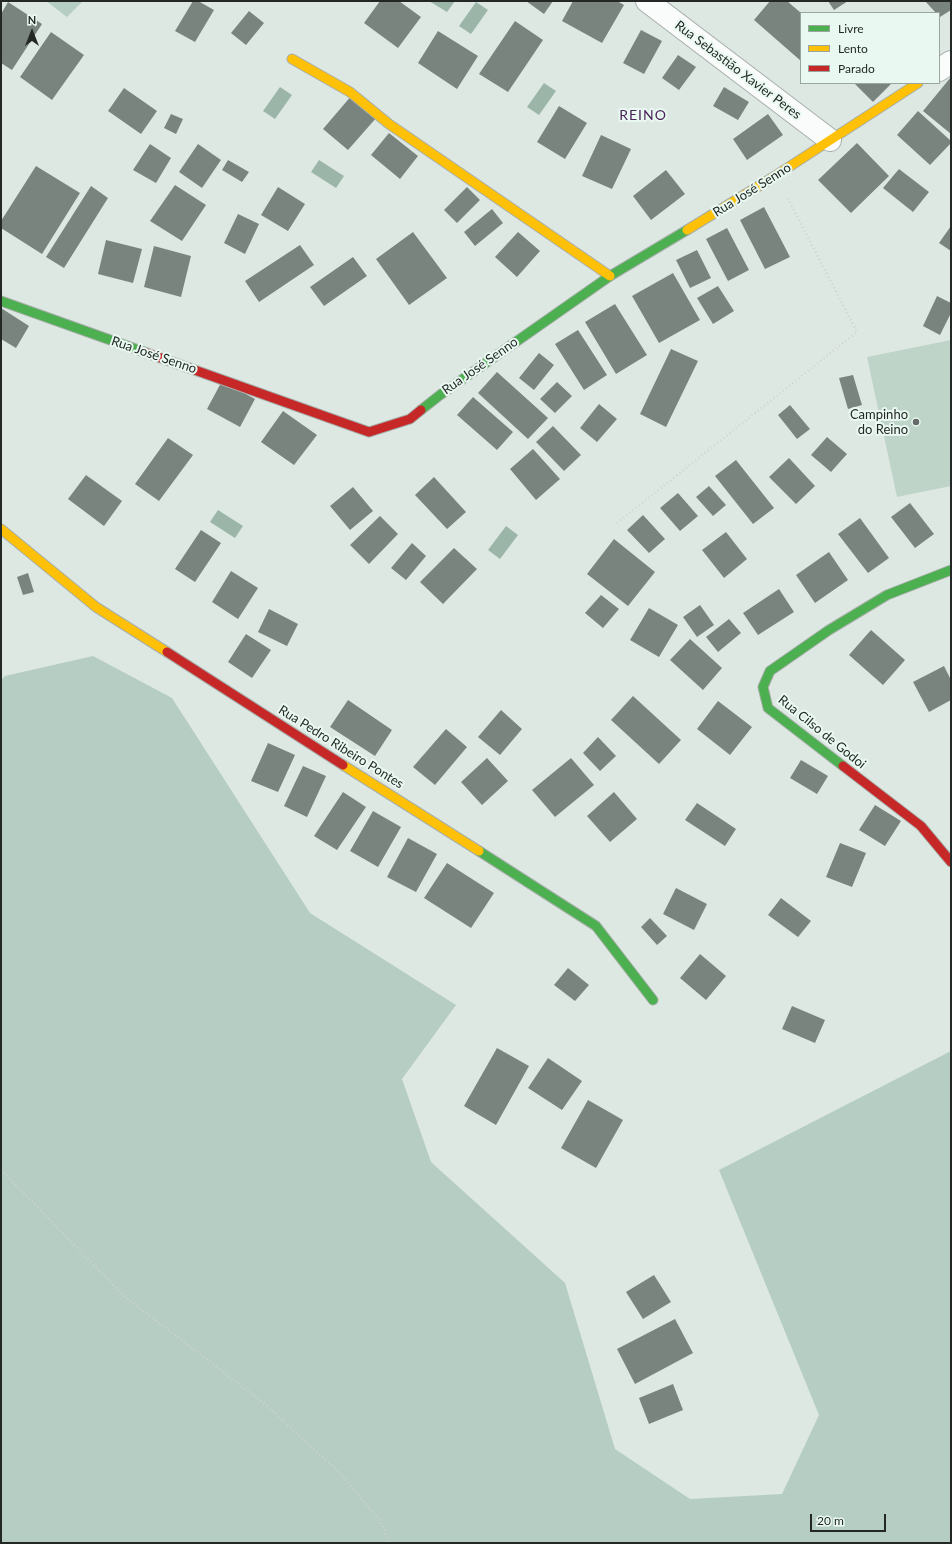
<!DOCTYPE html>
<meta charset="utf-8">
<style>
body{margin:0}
#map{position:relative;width:952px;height:1544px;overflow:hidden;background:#dee8e3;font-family:Lato,sans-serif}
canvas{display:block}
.frame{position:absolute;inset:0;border:2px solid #232826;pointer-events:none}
.legend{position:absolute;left:800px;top:12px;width:140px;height:72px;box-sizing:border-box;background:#e9f9f1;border:1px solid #9aa5a0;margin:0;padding:5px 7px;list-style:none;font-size:12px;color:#232826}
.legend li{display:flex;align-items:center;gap:8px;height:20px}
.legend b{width:20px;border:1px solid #9aa5a0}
.north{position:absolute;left:12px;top:12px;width:40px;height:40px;-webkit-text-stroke:3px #e9f9f1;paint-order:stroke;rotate:0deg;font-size:11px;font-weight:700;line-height:16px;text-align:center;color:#232826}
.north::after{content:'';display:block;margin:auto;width:14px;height:18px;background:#232826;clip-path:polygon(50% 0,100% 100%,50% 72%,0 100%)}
.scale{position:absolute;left:810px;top:1514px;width:76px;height:18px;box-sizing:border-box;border:2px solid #232826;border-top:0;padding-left:5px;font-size:12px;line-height:14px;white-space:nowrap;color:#232826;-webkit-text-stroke:3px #e9f9f1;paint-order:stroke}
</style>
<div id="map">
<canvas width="952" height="1544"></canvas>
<div class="frame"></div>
<ul class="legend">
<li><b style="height:5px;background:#4caf50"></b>Livre</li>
<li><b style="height:5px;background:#ffc107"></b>Lento</li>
<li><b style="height:5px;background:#c62828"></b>Parado</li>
</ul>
<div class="north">N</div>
<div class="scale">20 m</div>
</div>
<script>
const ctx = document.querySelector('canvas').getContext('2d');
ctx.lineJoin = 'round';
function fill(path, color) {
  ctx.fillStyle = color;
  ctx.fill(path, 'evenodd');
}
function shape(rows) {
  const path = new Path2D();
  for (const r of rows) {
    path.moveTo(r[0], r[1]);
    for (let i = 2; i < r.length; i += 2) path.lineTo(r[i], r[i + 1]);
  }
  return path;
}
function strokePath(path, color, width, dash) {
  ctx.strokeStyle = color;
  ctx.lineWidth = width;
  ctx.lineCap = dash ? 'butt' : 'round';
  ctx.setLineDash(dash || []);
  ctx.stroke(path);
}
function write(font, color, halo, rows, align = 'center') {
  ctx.font = font + ' Lato,sans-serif';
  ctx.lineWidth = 4;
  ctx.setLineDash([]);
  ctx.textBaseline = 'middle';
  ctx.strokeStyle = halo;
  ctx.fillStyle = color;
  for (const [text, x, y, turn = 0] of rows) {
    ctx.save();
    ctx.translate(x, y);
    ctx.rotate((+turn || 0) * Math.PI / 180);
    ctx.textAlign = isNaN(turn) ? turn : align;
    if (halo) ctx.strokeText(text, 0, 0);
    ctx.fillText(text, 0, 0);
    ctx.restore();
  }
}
fill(shape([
 [951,340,951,486,897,497,867,357]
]), '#bed4c9');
fill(shape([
 [46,1,83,1,67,17],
 [93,656,172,698,310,913,456,1005,402,1079,431,1162,565,1283,615,1449,690,1499,782,1494,819,1415,719,1170,951,1051,951,1543,1,1543,1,680,5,676]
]), '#b5cdc2');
fill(shape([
 [429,1,455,1,447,12],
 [476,2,488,10,471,34,459,26],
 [544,83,556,91,539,115,527,107],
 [280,87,292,95,275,119,263,111],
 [319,160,344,176,336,188,311,172],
 [218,510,243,526,235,538,210,522],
 [506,526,518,535,500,559,488,550]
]), '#9bb6a9');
fill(shape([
 [193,1,198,1,214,10,195,42,175,31],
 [380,1,399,1,421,17,398,48,364,23],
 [526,1,553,1,544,14],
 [573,1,617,1,624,5,602,43,562,21],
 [770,1,787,1,801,13,801,61,754,20],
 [828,1,848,1,834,10],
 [925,1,951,1,951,10,940,17,939,13,936,13],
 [8,2,42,24,12,70,1,63,1,14],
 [249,11,264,23,246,45,231,33],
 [515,21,543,40,508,92,479,74],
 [641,30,662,41,644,74,623,63],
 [438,31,478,56,457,89,418,63],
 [51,32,84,55,52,100,20,77],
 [678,55,696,67,679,90,662,78],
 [951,77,951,134,923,111],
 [854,83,892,83,873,102],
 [724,87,749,102,738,120,713,106],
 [124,88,157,111,141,134,108,111],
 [352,95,377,117,348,150,323,129],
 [559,106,587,123,565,159,537,142],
 [918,111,951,141,951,143,930,165,897,135],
 [171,114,183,119,176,134,164,128],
 [768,114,783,135,747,160,733,139],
 [389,133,418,156,400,179,371,155],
 [601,135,631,149,612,189,582,176],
 [857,143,889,176,851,213,818,180],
 [150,144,171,158,156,183,133,170],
 [198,144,221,160,202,188,179,172],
 [228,160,249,172,242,182,222,170],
 [36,166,80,193,42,254,1,228,1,221],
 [899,169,929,192,913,212,883,188],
 [666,170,685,194,651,220,633,196],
 [175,185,206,205,182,241,150,221],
 [91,186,108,198,64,268,46,257],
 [278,187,305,204,288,231,261,215],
 [467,187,480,200,457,223,444,210],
 [764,207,790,257,765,269,740,220],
 [492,209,503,223,475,246,464,232],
 [238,214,259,224,245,254,224,243],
 [951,226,951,251,939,243],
 [727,228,749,270,728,281,706,239],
 [413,232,447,278,409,305,376,259],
 [518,232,540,251,517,277,495,257],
 [106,240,142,249,133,283,98,274],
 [300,245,314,265,259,302,245,281],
 [154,246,191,256,181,297,144,287],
 [697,250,711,278,690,288,676,260],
 [353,257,367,276,324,306,310,287],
 [673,273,700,320,659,343,632,296],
 [718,286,734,311,713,324,697,298],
 [937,296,951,303,951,313,940,335,923,326],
 [615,304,647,355,616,374,585,322],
 [1,308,29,326,16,348,1,339],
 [578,330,607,375,584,390,555,344],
 [671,349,698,361,666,427,640,414],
 [539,353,554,365,534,390,519,378],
 [497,372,548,418,528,439,478,393],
 [853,375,862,405,848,409,839,378],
 [222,381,255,399,240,427,207,409],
 [557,382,572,396,555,413,540,399],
 [473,397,513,432,497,450,457,415],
 [599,404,617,419,597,442,580,428],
 [790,405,810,429,797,439,778,415],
 [283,411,317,435,294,465,261,442],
 [553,426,581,455,564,471,536,442],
 [827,437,847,454,831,472,811,455],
 [168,438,193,455,159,501,135,484],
 [533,449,560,479,536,500,510,469],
 [789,458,815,486,796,504,769,477],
 [736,460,774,508,753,524,715,476],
 [86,475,122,501,104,526,68,499],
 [434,477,466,512,447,529,415,495],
 [709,486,726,505,713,516,696,497],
 [353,487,373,511,350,530,330,506],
 [678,493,698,516,680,531,660,508],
 [910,503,934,534,915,548,891,517],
 [643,515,665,539,649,553,627,530],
 [380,516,398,534,369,564,350,545],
 [860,518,889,558,868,573,838,534],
 [201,530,221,543,195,582,175,569],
 [726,532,747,559,724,578,702,550],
 [614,539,655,572,628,606,587,574],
 [412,543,426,556,406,580,391,568],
 [454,548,477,569,443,604,420,582],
 [829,552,848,580,815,603,796,575],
 [231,571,258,588,238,619,212,602],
 [28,573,34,592,23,595,17,577],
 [779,589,794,612,758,635,743,613],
 [601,595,619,609,603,628,585,613],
 [700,605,714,625,697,637,683,617],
 [649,608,678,625,659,657,630,640],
 [269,609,298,624,287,646,258,632],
 [729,619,741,633,718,652,706,637],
 [871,630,905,660,883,685,849,655],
 [246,634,271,650,252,678,228,662],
 [690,639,722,668,703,690,670,660],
 [944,666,951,680,951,700,929,712,913,682],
 [633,696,681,740,659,764,611,720],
 [348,700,392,730,375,756,330,727],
 [718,701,752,727,730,755,697,729],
 [501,710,522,729,500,755,478,737],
 [446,729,467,747,435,785,413,767],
 [598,737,616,756,600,771,583,753],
 [268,743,295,755,278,792,251,781],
 [487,758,508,781,482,805,461,782],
 [571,758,594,785,555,817,532,790],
 [801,760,828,776,817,794,790,778],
 [303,766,326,776,307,817,284,806],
 [343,792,366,807,337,850,314,836],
 [614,792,637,819,610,842,587,816],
 [697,803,736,829,725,846,685,820],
 [875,805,901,821,885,846,859,830],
 [373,811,401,827,378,867,350,851],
 [408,838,437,854,416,892,387,877],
 [840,843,866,853,852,887,826,877],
 [447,863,494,893,471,928,424,898],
 [676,888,707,904,694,930,663,914],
 [781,898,811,921,798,937,768,915],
 [650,918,667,936,657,945,641,927],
 [700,954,726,976,706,1000,680,978],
 [568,968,589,985,575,1001,554,985],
 [792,1006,825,1020,815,1043,782,1029],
 [497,1048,529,1066,496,1125,464,1106],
 [548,1058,582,1081,562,1110,528,1088],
 [588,1100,623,1120,596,1168,561,1148],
 [654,1275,671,1302,643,1319,626,1292],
 [675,1319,693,1353,635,1384,617,1349],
 [673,1384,683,1410,649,1424,639,1398]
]), '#7a847f');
const street = shape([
 [647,1,830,140],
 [939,70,951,62]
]);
const fast = shape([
 [1,301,144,352],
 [421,410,440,395,610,276,687,230],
 [843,766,768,708,763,687,770,671,829,630,887,595,951,570],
 [479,851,596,926,653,1000]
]);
const slow = shape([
 [292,59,350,92,389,124,610,276],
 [687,230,775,176,918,83],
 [1,529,96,607,167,652],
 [343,765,479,851]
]);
const jam = shape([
 [144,352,369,432,410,419,421,410],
 [167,652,343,765],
 [843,766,921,826,951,862]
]);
strokePath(street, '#a7aeaa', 24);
strokePath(fast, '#a7aeaa', 11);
strokePath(slow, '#a7aeaa', 11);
strokePath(jam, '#a7aeaa', 11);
strokePath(shape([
 [617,523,857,332,787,197],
 [1,1170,124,1296,266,1405,341,1474,380,1521,390,1543]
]), '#d0d2d1', 2.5, [1, 3]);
strokePath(street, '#fafcfb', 22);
strokePath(fast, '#4caf50', 9);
strokePath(slow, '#ffc107', 9);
strokePath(jam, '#c62828', 9);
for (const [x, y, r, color] of [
 [916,422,4,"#646b68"]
]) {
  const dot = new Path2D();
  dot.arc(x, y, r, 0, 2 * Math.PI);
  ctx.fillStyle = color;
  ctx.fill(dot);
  strokePath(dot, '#e9f9f1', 1.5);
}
write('13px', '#232826', '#e9f9f1', [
 ["Rua Sebastião Xavier Peres",738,70,37],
 ["Rua José Senno",752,190,-32],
 ["Rua José Senno",154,355,19],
 ["Rua José Senno",480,366,-35],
 ["Rua Cilso de Godoi",822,732,39],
 ["Rua Pedro Ribeiro Pontes",341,747,32]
]);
write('13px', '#232826', '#e9f9f1', [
 ["Campinho",908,415],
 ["do Reino",908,430]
], 'right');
ctx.letterSpacing = '1px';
write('14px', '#4a2359', '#e9f9f1', [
 ["REINO",643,115]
]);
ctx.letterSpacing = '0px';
</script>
